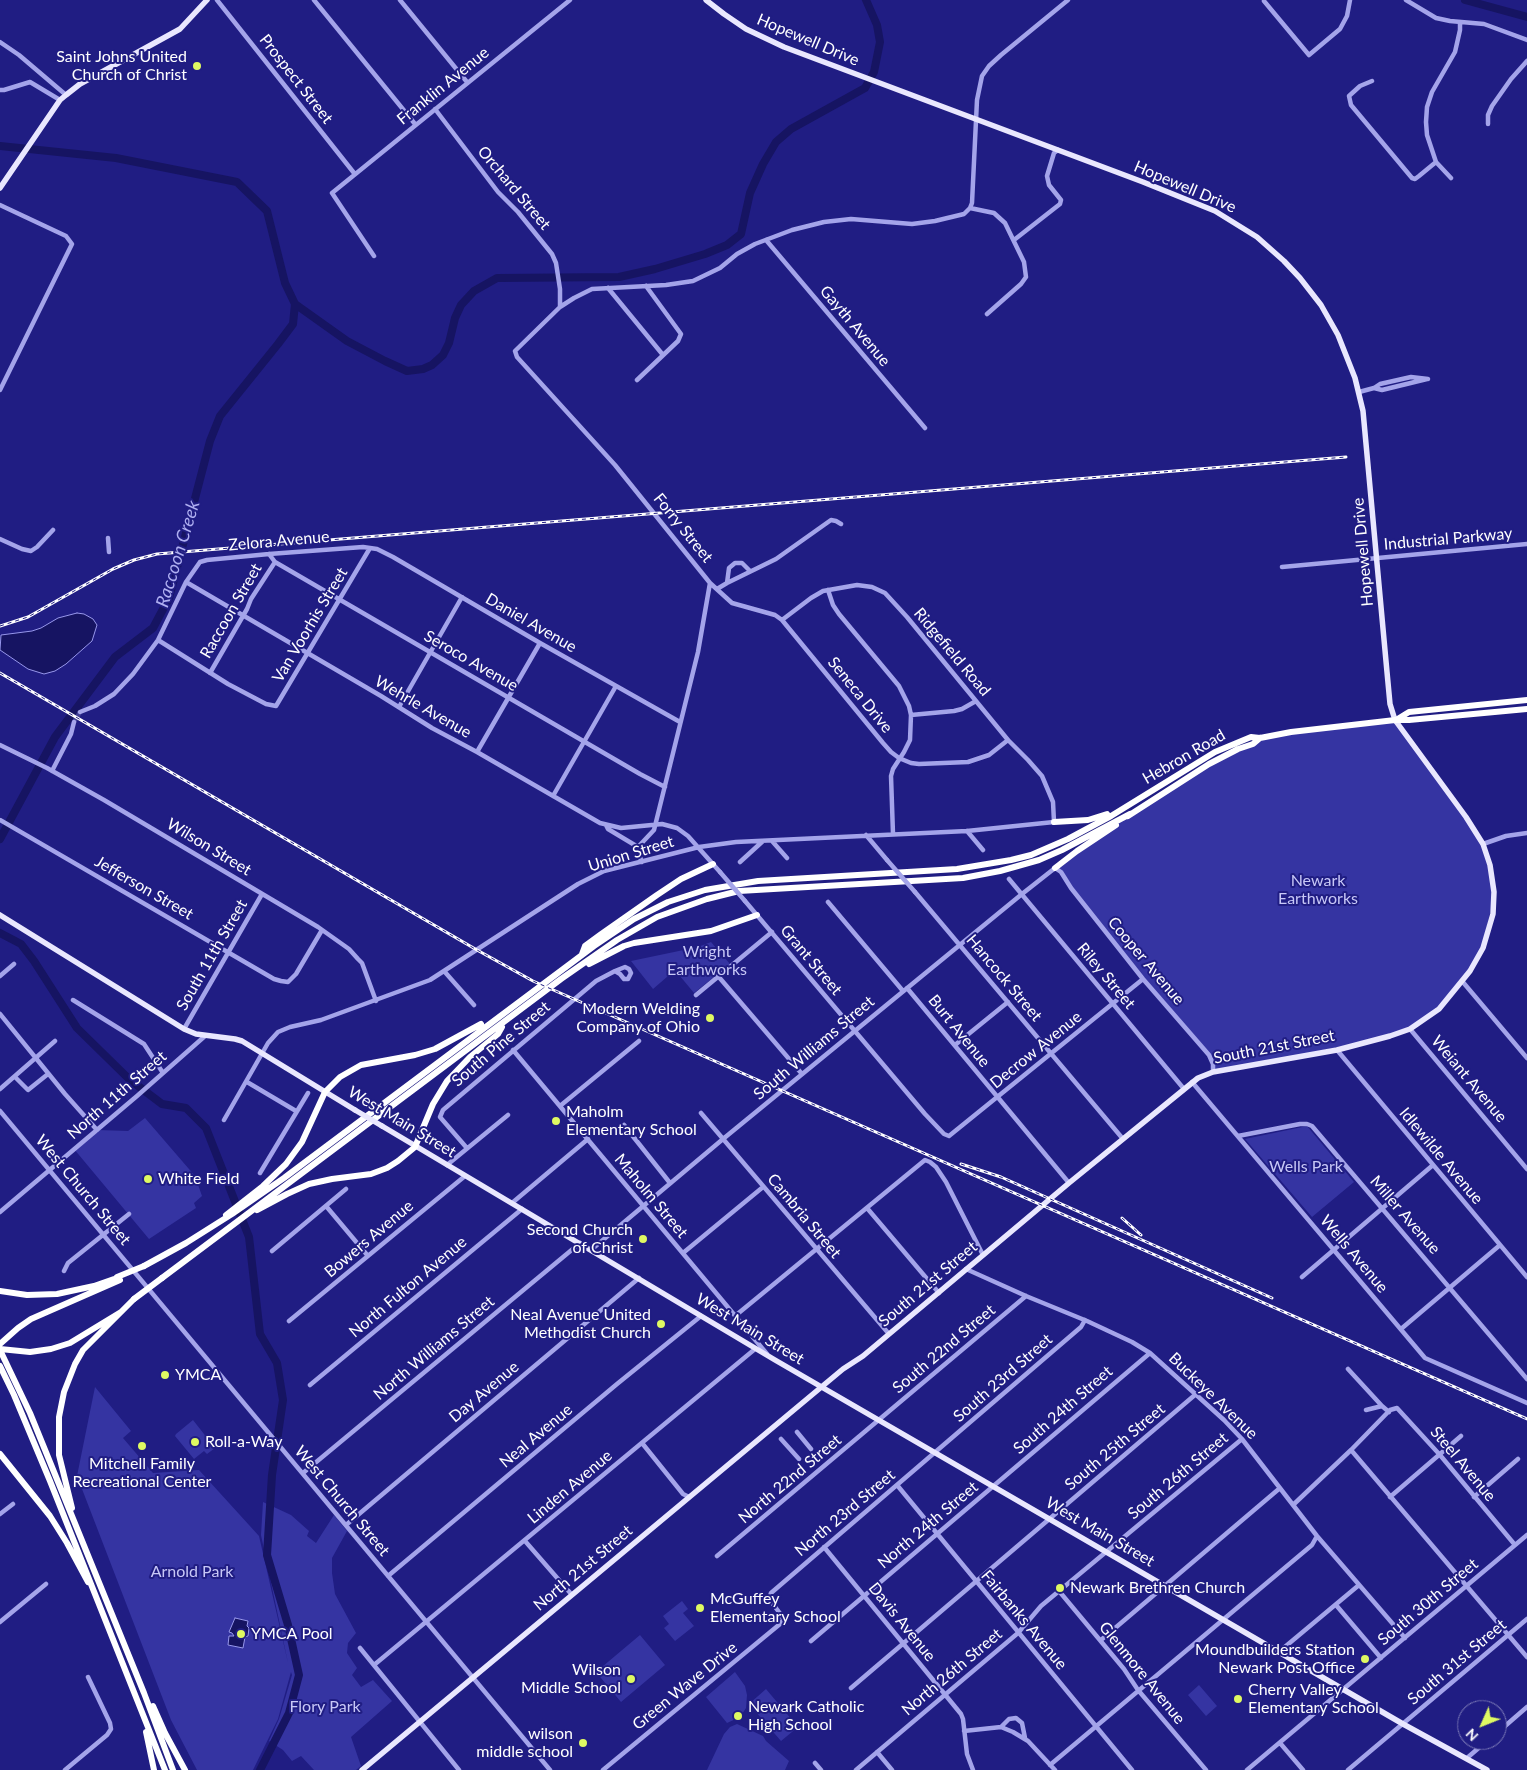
<!DOCTYPE html>
<style>
body{margin:0}
#map{position:relative;width:1527px;height:1770px;overflow:hidden;background:#201d83;font-family:Lato,sans-serif}
canvas{display:block}
.north{position:absolute;left:1457px;top:1700px;width:50px;height:50px;box-sizing:border-box;background:#201d83;border:1px solid #7977b5;border-radius:50%;rotate:226deg;font-size:14px;font-weight:700;line-height:20px;text-align:center;color:#fff}
.north::after{content:'';display:block;margin:auto;width:18px;height:22px;background:#dff962;clip-path:polygon(50% 0,100% 100%,50% 72%,0 100%)}
</style>
<div id="map">
<canvas width="1527" height="1770"></canvas>
<div class="north">N</div>
</div>
<script>
const ctx = document.querySelector('canvas').getContext('2d');
ctx.lineJoin = 'round';
function fill(path, color) {
  ctx.fillStyle = color;
  ctx.fill(path, 'evenodd');
}
function shape(rows) {
  const path = new Path2D();
  for (const r of rows) {
    path.moveTo(r[0], r[1]);
    for (let i = 2; i < r.length; i += 2) path.lineTo(r[i], r[i + 1]);
  }
  return path;
}
function strokePath(path, color, width, dash) {
  ctx.strokeStyle = color;
  ctx.lineWidth = width;
  ctx.lineCap = dash ? 'butt' : 'round';
  ctx.setLineDash(dash || []);
  ctx.stroke(path);
}
function write(font, color, halo, rows, align = 'center') {
  ctx.font = font + ' Lato,sans-serif';
  ctx.lineWidth = 4;
  ctx.setLineDash([]);
  ctx.textBaseline = 'middle';
  ctx.strokeStyle = halo;
  ctx.fillStyle = color;
  for (const [text, x, y, turn = 0] of rows) {
    ctx.save();
    ctx.translate(x, y);
    ctx.rotate((+turn || 0) * Math.PI / 180);
    ctx.textAlign = isNaN(turn) ? turn : align;
    if (halo) ctx.strokeText(text, 0, 0);
    ctx.fillText(text, 0, 0);
    ctx.restore();
  }
}
fill(shape([
 [1395,720,1475,830,1490,865,1493,902,1479,957,1429,1017,1388,1037,1213,1072,1209,1055,1143,979,1055,868,1130,814,1209,764,1260,738],
 [711,942,730,964,694,993,675,970,653,989,631,961,698,947],
 [145,1118,195,1176,202,1196,194,1203,196,1208,149,1239,74,1149,97,1130,128,1131],
 [1307,1126,1354,1182,1312,1217,1245,1139],
 [95,1387,131,1431,123,1438,153,1473,199,1470,259,1536,288,1663,261,1535,263,1502,291,1515,309,1531,307,1536,316,1543,334,1515,347,1531,332,1558,332,1573,335,1594,356,1633,348,1643,347,1653,357,1668,352,1675,361,1687,373,1680,392,1701,351,1737,361,1766,356,1770,314,1770,301,1756,292,1761,283,1750,269,1741,279,1719,292,1675,291,1672,278,1719,253,1770,197,1770,171,1720,77,1476],
 [193,1420,215,1448,207,1454,204,1451,194,1459,175,1436,176,1434],
 [682,1601,688,1609,683,1613,694,1626,675,1641,664,1628,669,1624,663,1616],
 [640,1635,665,1665,621,1702,596,1672],
 [735,1672,745,1686,747,1695,746,1708,740,1717,727,1723,706,1697],
 [1199,1685,1217,1706,1206,1716,1188,1695],
 [766,1689,798,1727,781,1741,749,1704],
 [737,1724,763,1736,766,1741,789,1761,785,1770,707,1770,724,1734,730,1727]
]), '#3534a2');
const water = shape([
 [77,613,84,614,93,619,97,625,92,641,66,664,55,671,44,674,28,669,0,650,1,635,32,631,41,628,58,618,77,613],
 [235,1618,248,1621,247,1626,249,1628,248,1636,245,1637,243,1648,228,1645,229,1636,234,1636,232,1633,229,1632,235,1618]
]);
fill(water, '#161462');
strokePath(water, '#9797eb', 1);
strokePath(shape([
 [1465,0,1527,17],
 [0,146,116,158,237,182,267,211,285,283,295,304,347,341,385,361,407,371,423,369,432,365,443,355,449,343,455,318,461,305,474,291,497,278,619,277,655,269,705,254,727,245,741,234,750,193,763,164,776,142,791,129,865,88,874,72,880,42,877,25,866,0],
 [0,839,55,737,115,657,153,628,169,598,210,441,220,416,278,344,293,324,295,304],
 [0,933,21,944,34,961,77,1028,129,1079,162,1104,186,1108,206,1128,249,1237,260,1334,277,1363,283,1400,272,1475,267,1555,288,1625,299,1675,289,1713,260,1770]
]), '#161462', 8);
strokePath(shape([
 [74,722,80,712]
]), '#413f96', 4.5, [4.5, 2]);
strokePath(shape([
 [217,0,354,173],
 [314,0,415,124],
 [400,0,467,82],
 [1406,0,1436,18,1450,21,1484,24,1527,40],
 [1264,1,1309,55,1340,29,1347,16,1350,0],
 [0,42,19,55,66,95],
 [1372,81,1360,86,1349,96,1351,105,1412,178,1415,179,1419,176,1436,162],
 [0,90,4,90,30,82,60,100],
 [435,109,498,192,518,212,552,254,556,263,560,289,560,307],
 [1488,124,1488,115,1492,106,1511,79,1527,61],
 [1451,178,1436,162,1427,135,1426,122,1427,107,1432,92,1455,52,1460,30,1460,22],
 [0,205,66,236,72,244,0,390],
 [970,208,994,213,1005,223,1024,262,1026,277,1021,284,987,314],
 [766,240,925,428],
 [1014,240,1060,204,1061,200,1049,185,1047,176,1054,153,1058,150],
 [374,256,332,193,570,0],
 [608,288,663,355],
 [637,380,678,341,681,334,646,286],
 [1374,388,1382,390,1427,379],
 [1359,392,1374,388,1380,384,1411,377,1428,379],
 [108,538,109,552],
 [0,539,22,549,31,551,37,547,53,530],
 [269,554,275,562,640,774,665,787],
 [1282,567,1527,544],
 [186,582,381,696,432,728,477,752,600,823,621,828,662,824,677,828,688,836,720,872],
 [710,583,732,603,775,615,782,620,883,743,891,752,899,758,911,763,919,764,968,762,989,755,1008,740],
 [727,583,729,568,735,563,742,563,750,571],
 [717,589,727,583,776,559,831,520,836,521,841,524],
 [828,590,833,605,839,614,899,686,909,706,911,715,910,740,904,752,893,769,891,776,893,834],
 [158,640,228,684,266,704,276,706,370,548],
 [210,673,247,609,251,599,275,562],
 [399,707,462,597],
 [80,712,95,706,114,694,133,674,158,640,186,582,200,562,207,560,269,554,363,547,377,549,393,557,540,643,680,722],
 [911,715,954,711,962,709,976,701],
 [0,745,47,768,104,800,318,927,349,949,358,959,362,963,376,1001],
 [477,752,540,643],
 [52,771,71,734,74,722],
 [553,796,616,686],
 [0,820,274,979,281,981,288,982,296,974,322,930],
 [606,825,608,829,638,847],
 [967,831,983,850],
 [866,835,887,860],
 [772,841,787,858],
 [1483,844,1506,836,1527,833],
 [642,862,639,855,638,847,654,830,698,652,710,583,615,465,517,357,515,351,560,307,574,298,592,289,666,285,693,281,720,268,737,254,755,244,792,230,824,222,851,219,912,224,935,221,964,214,970,208,972,203,977,100,982,76,989,66,1001,55,1068,0],
 [740,862,763,841],
 [1009,879,1184,1089],
 [915,892,1123,1139],
 [745,901,925,1114,944,1134,949,1136,1143,979],
 [828,902,903,991],
 [444,971,474,1005],
 [0,976,14,964],
 [718,976,802,1074],
 [1462,981,1527,1058],
 [907,988,1069,1183],
 [696,995,772,932],
 [73,1000,144,1044,163,1073],
 [0,1014,65,1094,97,1130],
 [184,1029,262,894],
 [1410,1029,1527,1169],
 [955,1045,1008,1002],
 [513,1050,767,1354],
 [1337,1050,1527,1277],
 [15,1077,28,1090,48,1074],
 [247,1082,296,1111],
 [1192,1082,1425,1358,1527,1403],
 [0,1089,55,1041],
 [560,1106,639,1041],
 [0,1111,550,1770],
 [701,1113,889,1334],
 [224,1120,268,1043,278,1032,290,1027,321,1020,430,980,578,884,604,871,699,847,736,842,967,831,1054,822,1053,802,1042,776,1028,760,1008,740,907,617,885,593,872,587,857,585,823,591,811,598,782,620],
 [624,1125,670,1183],
 [1238,1136,1300,1124,1307,1124,1312,1126,1527,1379],
 [466,1147,440,1117,443,1110,596,981,615,971,620,974,624,979,628,979,631,973,629,969,625,967,615,971],
 [447,1165,508,1115],
 [260,1173,308,1093],
 [512,1203,588,1139],
 [326,1206,368,1256],
 [867,1208,939,1293],
 [0,1212,137,1096,205,1036],
 [591,1250,723,1139,1022,894,1055,868,1061,872,1071,888,1143,979,1209,1055,1213,1064,1213,1072],
 [272,1251,346,1189],
 [683,1253,763,1187],
 [966,1269,1026,1296,1087,1321,1132,1342,1150,1353,1224,1420,1242,1439,1317,1536,1405,1638],
 [64,1271,68,1263,129,1214],
 [1302,1277,1433,1165],
 [735,1316,925,1160,930,1162,936,1167,946,1182,983,1255],
 [289,1321,465,1176],
 [1401,1329,1500,1245],
 [1348,1369,1382,1406],
 [310,1385,522,1209],
 [1366,1410,1382,1406,1389,1412],
 [797,1432,811,1449],
 [781,1439,799,1459],
 [642,1443,683,1494,689,1497],
 [1351,1450,1527,1657],
 [303,1473,580,1243],
 [897,1485,1132,1770],
 [1390,1497,1461,1436],
 [1474,1497,1518,1459],
 [1293,1505,1351,1450,1390,1410,1397,1408,1440,1455,1515,1545],
 [0,1514,13,1504],
 [346,1525,639,1278],
 [525,1541,572,1595],
 [824,1547,961,1714,963,1719,967,1754,973,1770],
 [717,1556,1026,1296],
 [388,1576,617,1384,701,1316],
 [1059,1591,1124,1669,1138,1690,1206,1770],
 [1336,1605,1381,1658],
 [0,1622,46,1584],
 [1101,1640,1280,1488],
 [811,1641,1150,1353],
 [360,1648,459,1770],
 [1280,1651,1359,1585],
 [374,1665,755,1349],
 [851,1688,1196,1394],
 [1001,1727,1009,1719,1016,1718,1022,1723,1025,1738],
 [964,1731,1001,1727,1013,1732,1028,1741,1055,1770],
 [1497,1733,1527,1707],
 [1280,1743,1303,1770],
 [877,1752,892,1770],
 [1467,1758,1488,1740],
 [815,1763,821,1770],
 [1050,1765,1312,1545,1317,1536],
 [65,1770,107,1735,111,1729,110,1723,88,1677],
 [603,1770,780,1624,783,1620,782,1616,769,1599,771,1593,1081,1327,1085,1320],
 [856,1770,1018,1633,1041,1606,1242,1439],
 [1247,1770,1527,1535],
 [1348,1770,1527,1619]
]), '#a4a4ea', 4.5);
strokePath(shape([
 [0,188,60,100,66,95,80,84,180,29,207,0],
 [0,915,184,1029,196,1034,235,1039,242,1041,355,1110],
 [382,1126,775,1360,1403,1724,1487,1770],
 [362,1770,843,1369,863,1356,1069,1183,1198,1078,1213,1072,1337,1050,1390,1036,1410,1029,1439,1009,1470,971,1483,948,1493,914,1494,892,1490,865,1483,844,1466,817,1395,720,1390,704,1387,672,1363,411,1355,378,1338,335,1321,305,1300,278,1284,261,1257,237,1215,211,1143,182,784,47,746,29,724,14,706,0]
]), '#e9e7fe', 5.5);
strokePath(shape([
 [1396,720,1409,712,1527,700],
 [1128,816,1209,764,1238,749,1253,744,1260,738],
 [1054,822,1088,820,1107,814],
 [1055,868,1077,851,1116,825],
 [582,954,585,946,600,935,657,895,681,879,713,864],
 [589,964,624,946,634,943,711,931,757,915],
 [257,1210,287,1194,309,1184,332,1179,371,1174,387,1168,398,1161,415,1147,433,1104,447,1081,470,1057,498,1034,502,1027],
 [226,1215,263,1186,286,1164,302,1142,325,1092,340,1077,361,1065,415,1055,435,1049,481,1024],
 [144,1266,186,1243,232,1214,284,1178,594,946,634,919,668,902,705,890,758,881,957,869,1011,860,1031,855,1068,839,1111,816,1215,752,1251,737,1260,738,1291,732,1395,720,1409,720,1527,709],
 [162,1278,561,979,617,940,657,917,707,899,739,891,963,878,1000,871,1039,860,1062,850,1130,814],
 [0,1291,27,1295,57,1294,94,1286,114,1279],
 [0,1344,18,1328,31,1319,120,1280],
 [0,1349,30,1352,51,1349,70,1343,121,1312,134,1299],
 [0,1350,30,1413,144,1693,173,1770],
 [0,1366,14,1395,50,1481,165,1770],
 [0,1454,50,1516,67,1543,88,1582],
 [72,1508,59,1455,59,1417,64,1392,75,1364,83,1350,121,1312],
 [153,1706,165,1733,185,1770],
 [146,1732,154,1770]
]), '#fff', 6);
const rail = shape([
 [0,626,28,617,113,569,134,560,157,554,1346,457],
 [0,673,477,950,533,981,1527,1419],
 [961,1164,1001,1177,1272,1298],
 [1122,1218,1141,1235]
]);
strokePath(rail, '#fff', 3);
strokePath(rail, '#201d83', 1, [4]);
strokePath(shape([
 [887,860,915,892],
 [720,872,745,901]
]), '#a4a4ea', 4.5);
strokePath(shape([
 [355,1110,382,1126]
]), '#e9e7fe', 5.5);
strokePath(shape([
 [117,1277,144,1266],
 [134,1299,162,1278]
]), '#fff', 6);
for (const [x, y, r, color] of [
 [197,66,5,"#dff962"],
 [710,1018,5,"#dff962"],
 [556,1121,5,"#dff962"],
 [148,1179,5,"#dff962"],
 [643,1239,5,"#dff962"],
 [661,1324,5,"#dff962"],
 [165,1375,5,"#dff962"],
 [195,1442,5,"#dff962"],
 [142,1446,5,"#dff962"],
 [1060,1588,5,"#dff962"],
 [700,1608,5,"#dff962"],
 [241,1634,5,"#dff962"],
 [1365,1659,5,"#dff962"],
 [631,1679,5,"#dff962"],
 [1238,1699,5,"#dff962"],
 [738,1716,5,"#dff962"],
 [583,1743,5,"#dff962"]
]) {
  const dot = new Path2D();
  dot.arc(x, y, r, 0, 2 * Math.PI);
  ctx.fillStyle = color;
  ctx.fill(dot);
  strokePath(dot, '#201d83', 2);
}
write('16px', '#fff', '#201d83', [
 ["Hopewell Drive",808,40,23],
 ["Prospect Street",296,79,52],
 ["Franklin Avenue",443,86,-39],
 ["Hopewell Drive",1185,187,23],
 ["Orchard Street",514,188,50],
 ["Gayth Avenue",855,326,50],
 ["Forry Street",683,528,51],
 ["Industrial Parkway",1448,539,-5],
 ["Zelora Avenue",279,541,-5],
 ["Hopewell Drive",1363,552,-95],
 ["Raccoon Street",231,611,-60],
 ["Daniel Avenue",531,623,30],
 ["Van Voorhis Street",310,625,-59],
 ["Ridgefield Road",952,652,50],
 ["Seroco Avenue",471,661,30],
 ["Seneca Drive",860,695,51],
 ["Wehrle Avenue",423,707,30],
 ["Hebron Road",1184,757,-30],
 ["Wilson Street",209,847,31],
 ["Union Street",631,854,-17],
 ["Jefferson Street",144,888,30],
 ["South 11th Street",212,955,-60],
 ["Grant Street",811,960,50],
 ["Cooper Avenue",1146,961,50],
 ["Riley Street",1106,976,50],
 ["Hancock Street",1004,978,50],
 ["Burt Avenue",959,1031,51],
 ["South Pine Street",501,1044,-40],
 ["South 21st Street",1274,1047,-11],
 ["South Williams Street",814,1048,-40],
 ["Decrow Avenue",1036,1050,-39],
 ["Weiant Avenue",1469,1079,50],
 ["North 11th Street",117,1095,-41],
 ["West Main Street",402,1122,31],
 ["Idlewilde Avenue",1441,1156,50],
 ["West Church Street",83,1190,50],
 ["Maholm Street",651,1196,50],
 ["Miller Avenue",1405,1215,49],
 ["Cambria Street",804,1216,50],
 ["Bowers Avenue",369,1239,-40],
 ["Wells Avenue",1354,1254,50],
 ["South 21st Street",928,1284,-40],
 ["North Fulton Avenue",408,1287,-40],
 ["West Main Street",750,1329,31],
 ["North Williams Street",434,1348,-40],
 ["South 22nd Street",944,1349,-40],
 ["South 23rd Street",1003,1378,-41],
 ["Day Avenue",484,1392,-40],
 ["Buckeye Avenue",1213,1396,44],
 ["South 24th Street",1063,1410,-41],
 ["Neal Avenue",536,1436,-40],
 ["South 25th Street",1115,1447,-40],
 ["Steel Avenue",1463,1464,50],
 ["South 26th Street",1178,1476,-40],
 ["North 22nd Street",790,1479,-40],
 ["Linden Avenue",570,1487,-40],
 ["West Church Street",342,1501,50],
 ["North 23rd Street",845,1513,-40],
 ["North 24th Street",928,1525,-40],
 ["West Main Street",1100,1532,30],
 ["North 21st Street",583,1568,-40],
 ["South 30th Street",1428,1602,-40],
 ["Fairbanks Avenue",1024,1620,50],
 ["Davis Avenue",902,1622,51],
 ["South 31st Street",1457,1662,-40],
 ["North 26th Street",952,1672,-40],
 ["Glenmore Avenue",1142,1673,51],
 ["Green Wave Drive",685,1686,-39]
]);
write('16px', '#fff', '#201d83', [
 ["Saint Johns United",187,57,"right"],
 ["Church of Christ",187,75,"right"],
 ["Modern Welding",700,1009,"right"],
 ["Company of Ohio",700,1027,"right"],
 ["Maholm",566,1112],
 ["Elementary School",566,1130],
 ["White Field",158,1179],
 ["Second Church",633,1230,"right"],
 ["of Christ",633,1248,"right"],
 ["Neal Avenue United",651,1315,"right"],
 ["Methodist Church",651,1333,"right"],
 ["YMCA",175,1375],
 ["Roll-a-Way",205,1442],
 ["Mitchell Family",142,1464,"center"],
 ["Recreational Center",142,1482,"center"],
 ["Newark Brethren Church",1070,1588],
 ["McGuffey",710,1599],
 ["Elementary School",710,1617],
 ["YMCA Pool",251,1634],
 ["Moundbuilders Station",1355,1650,"right"],
 ["Newark Post Office",1355,1668,"right"],
 ["Wilson",621,1670,"right"],
 ["Middle School",621,1688,"right"],
 ["Cherry Valley",1248,1690],
 ["Elementary School",1248,1708],
 ["Newark Catholic",748,1707],
 ["High School",748,1725],
 ["wilson",573,1734,"right"],
 ["middle school",573,1752,"right"]
], 'left');
write('16px', '#c8c8f7', '#201d83', [
 ["Newark",1318,881],
 ["Earthworks",1318,899],
 ["Wright",707,952],
 ["Earthworks",707,970],
 ["Wells Park",1306,1167],
 ["Arnold Park",192,1572],
 ["Flory Park",325,1707]
]);
write('italic 18px', '#afaff1', '#201d83', [
 ["Raccoon Creek",178,554,-73]
]);
</script>
